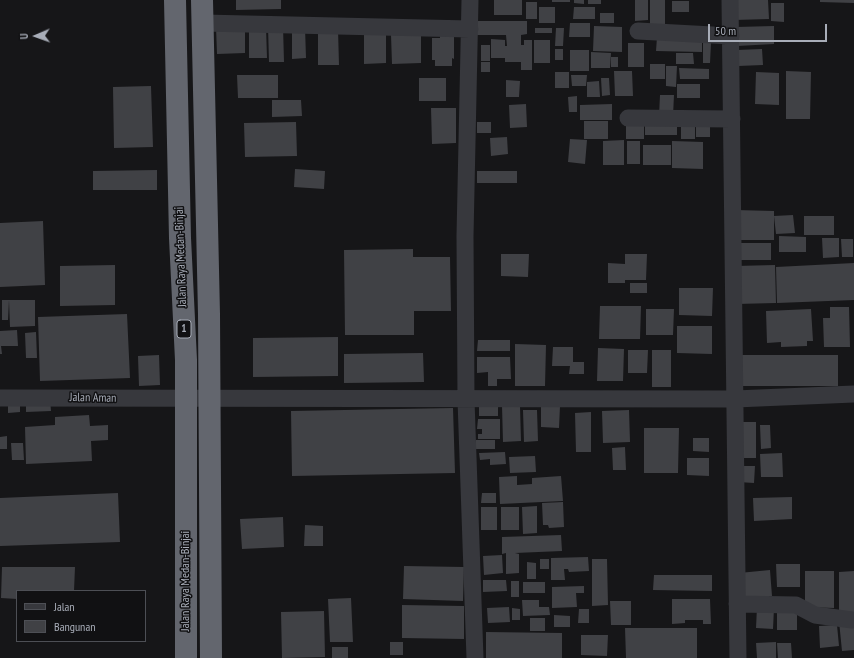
<!DOCTYPE html>
<style>
body{margin:0}
#map{position:relative;width:854px;height:658px;overflow:hidden;background:#161618;font-family:"PT Sans Narrow",sans-serif}
canvas{display:block}
.legend{position:absolute;left:16px;top:590px;width:130px;height:52px;box-sizing:border-box;background:#111113;border:1px solid #4d4f55;margin:0;padding:5px 7px;list-style:none;font-size:12px;color:#a8adb8}
.legend li{display:flex;align-items:center;gap:8px;height:20px}
.legend b{width:20px;border:1px solid #4d4f55}
.north{position:absolute;left:16px;top:16px;width:40px;height:40px;-webkit-text-stroke:3px #111113;paint-order:stroke;rotate:268deg;font-size:11px;font-weight:700;line-height:16px;text-align:center;color:#a8adb8}
.north::after{content:'';display:block;margin:auto;width:14px;height:18px;background:#a8adb8;clip-path:polygon(50% 0,100% 100%,50% 72%,0 100%)}
.scale{position:absolute;left:708px;top:24px;width:119px;height:18px;box-sizing:border-box;border:2px solid #a8adb8;border-top:0;padding-left:5px;font-size:12px;line-height:14px;white-space:nowrap;color:#a8adb8;-webkit-text-stroke:3px #111113;paint-order:stroke}
</style>
<div id="map">
<canvas width="854" height="658"></canvas>
<ul class="legend">
<li><b style="height:5px;background:#37383d"></b>Jalan</li>
<li><b style="height:11px;background:#404145"></b>Bangunan</li>
</ul>
<div class="north">U</div>
<div class="scale">50 m</div>
</div>
<script>
const ctx = document.querySelector('canvas').getContext('2d');
ctx.lineJoin = 'round';
function fill(path, color) {
  ctx.fillStyle = color;
  ctx.fill(path, 'evenodd');
}
function shape(rows) {
  const path = new Path2D();
  for (const r of rows) {
    path.moveTo(r[0], r[1]);
    for (let i = 2; i < r.length; i += 2) path.lineTo(r[i], r[i + 1]);
  }
  return path;
}
function strokePath(path, color, width, dash) {
  ctx.strokeStyle = color;
  ctx.lineWidth = width;
  ctx.lineCap = dash ? 'butt' : 'round';
  ctx.setLineDash(dash || []);
  ctx.stroke(path);
}
function write(font, color, halo, rows, align = 'center') {
  ctx.font = font + ' "PT Sans Narrow",sans-serif';
  ctx.lineWidth = 3;
  ctx.setLineDash([]);
  ctx.textBaseline = 'middle';
  ctx.strokeStyle = halo;
  ctx.fillStyle = color;
  for (const [text, x, y, turn = 0] of rows) {
    ctx.save();
    ctx.translate(x, y);
    ctx.rotate((+turn || 0) * Math.PI / 180);
    ctx.textAlign = isNaN(turn) ? turn : align;
    if (halo) ctx.strokeText(text, 0, 0);
    ctx.fillText(text, 0, 0);
    ctx.restore();
  }
}
fill(shape([
 [236,0,281,0,281,9,236,10],
 [494,0,522,0,522,15,494,15],
 [552,0,570,0,570,2,552,2],
 [574,0,584,0,584,4,574,3],
 [588,0,601,0,601,4,588,4],
 [635,0,648,0,648,20,635,21],
 [650,0,665,0,665,24,650,24],
 [734,0,768,0,769,19,734,20],
 [820,0,854,0,854,3,820,2],
 [672,1,689,1,689,12,672,12],
 [526,2,537,2,537,19,526,19],
 [771,3,784,3,784,22,771,21],
 [539,7,555,7,555,23,539,23],
 [574,7,595,7,595,19,573,19],
 [600,13,614,13,614,23,600,23],
 [477,21,527,21,527,34,521,35,521,45,524,45,524,40,532,40,532,70,521,70,521,62,505,62,505,58,491,58,491,39,505,40,505,46,507,46,506,35,477,35],
 [570,23,590,23,590,37,569,37],
 [245,26,245,53,217,54,216,27],
 [268,26,283,26,284,62,269,62],
 [594,26,622,27,622,52,593,51],
 [774,26,774,44,737,46,736,27],
 [249,27,266,27,267,58,249,58],
 [305,27,306,58,292,59,292,28],
 [535,28,552,28,552,33,535,33],
 [556,28,564,28,563,46,555,46],
 [318,29,338,29,339,65,318,65],
 [440,31,454,31,454,59,452,58,452,66,435,66,435,60,432,60,432,38,440,38],
 [421,34,421,63,392,64,391,35],
 [364,35,386,35,386,63,364,64],
 [657,37,702,38,702,52,656,51],
 [534,40,550,40,550,63,534,63],
 [628,43,644,43,644,67,628,67],
 [703,43,711,43,710,63,703,63],
 [481,45,490,45,490,61,481,61],
 [555,49,563,49,563,60,555,60],
 [762,49,763,65,738,66,737,50],
 [570,50,589,50,589,71,570,71],
 [591,52,611,53,610,68,591,68],
 [676,53,693,53,694,64,676,64],
 [611,57,618,57,618,67,611,67],
 [481,62,490,62,490,72,481,72],
 [650,64,665,64,665,79,650,79],
 [666,66,677,66,676,87,666,86],
 [679,68,709,69,709,79,680,79],
 [614,71,632,71,633,96,615,96],
 [786,71,811,72,810,119,786,119],
 [555,72,569,72,569,88,555,88],
 [756,72,779,73,779,105,755,104],
 [237,75,278,75,278,98,238,98],
 [571,75,587,75,586,86,572,86],
 [419,78,446,78,446,101,419,101],
 [601,78,609,78,610,95,602,96],
 [506,80,520,81,519,97,506,97],
 [599,81,600,97,587,97,587,82],
 [677,84,700,84,700,98,677,98],
 [151,86,153,147,114,148,113,87],
 [660,95,674,95,673,116,659,116],
 [577,96,577,112,569,112,568,97],
 [272,100,301,100,302,116,272,117],
 [526,104,527,127,510,128,509,105],
 [612,104,612,120,580,120,580,105],
 [431,108,456,108,456,143,432,144],
 [626,120,644,120,644,139,626,139],
 [681,120,695,120,695,139,681,139],
 [584,121,608,121,608,139,584,139],
 [645,121,677,121,677,135,645,135],
 [296,122,297,156,245,157,244,123],
 [477,122,491,122,491,133,477,133],
 [696,123,710,123,710,137,696,137],
 [507,137,508,154,491,156,490,138],
 [570,139,587,140,585,164,568,162],
 [624,140,624,165,603,165,603,141],
 [627,141,640,141,640,164,627,164],
 [672,141,703,142,703,169,672,168],
 [643,145,671,145,671,165,643,165],
 [295,169,325,171,324,189,294,187],
 [157,170,157,190,93,190,93,171],
 [477,171,517,171,517,183,477,183],
 [735,210,774,211,774,240,735,240],
 [793,215,795,233,776,234,774,216],
 [804,216,834,216,834,235,804,235],
 [43,221,45,285,0,287,0,223],
 [779,236,806,237,806,252,779,252],
 [822,238,839,238,839,257,823,258],
 [841,239,853,239,853,257,842,257],
 [736,243,771,243,771,260,736,260],
 [413,249,413,257,450,257,451,311,414,311,414,335,345,335,344,250],
 [501,254,529,254,528,277,501,276],
 [625,254,647,254,646,280,625,280,625,283,608,283,608,263,625,264],
 [854,263,854,300,777,303,776,267],
 [115,265,115,305,60,306,60,266],
 [775,265,776,303,736,304,735,266],
 [630,283,647,283,647,293,630,293],
 [679,288,713,288,712,316,679,315],
 [2,300,9,300,8,320,2,320],
 [9,300,35,300,35,326,10,327],
 [600,306,641,306,640,339,599,339],
 [830,307,849,307,850,347,824,347,823,318,830,318],
 [646,309,674,309,673,335,646,335],
 [811,309,813,341,807,341,807,346,781,347,781,342,767,343,766,311],
 [127,314,130,378,40,381,38,317],
 [677,326,712,326,712,354,677,353],
 [17,330,18,346,1,346,2,354,0,354,0,331],
 [36,332,37,358,26,358,25,333],
 [338,337,338,376,253,377,253,338],
 [478,340,510,340,510,351,477,351],
 [515,344,546,345,545,386,515,386],
 [553,347,573,347,573,362,584,362,584,374,569,374,570,366,552,366],
 [598,348,624,349,623,381,597,381],
 [628,350,648,350,647,373,628,373],
 [652,350,671,350,671,387,652,387],
 [423,353,424,382,344,383,344,354],
 [159,355,160,385,139,386,138,356],
 [740,355,838,355,838,386,740,386],
 [477,357,510,357,511,379,497,379,497,386,488,386,488,372,477,373],
 [50,399,51,411,26,412,26,400],
 [8,403,20,403,20,412,8,413],
 [479,405,498,406,498,416,479,416],
 [502,406,520,406,521,441,503,442],
 [541,406,560,406,559,428,541,427],
 [453,408,455,473,292,476,291,411],
 [523,410,537,410,538,441,524,442],
 [629,410,630,442,603,443,602,411],
 [591,412,591,452,576,452,575,413],
 [89,415,90,426,108,425,108,440,91,441,92,461,26,464,25,427,55,425,55,417],
 [478,419,500,419,500,439,478,439,478,434,482,434,482,429,477,429],
 [736,422,756,422,756,458,736,458],
 [760,425,770,425,771,448,761,449],
 [644,428,679,428,678,473,644,473],
 [7,436,7,449,0,449,0,437],
 [693,438,709,438,709,452,693,451],
 [476,440,495,440,495,449,476,449],
 [11,443,23,443,24,460,12,460],
 [625,447,626,470,613,470,612,448],
 [505,452,506,464,490,465,490,459,480,460,479,453],
 [782,453,783,477,761,477,760,454],
 [535,456,536,472,510,473,509,457],
 [687,458,709,458,709,476,687,475],
 [738,466,755,466,754,483,738,482],
 [517,476,517,485,532,484,532,478,561,476,563,501,500,504,499,477],
 [118,493,120,542,0,546,0,498],
 [482,493,496,493,496,503,481,503],
 [792,497,792,519,754,521,753,498],
 [563,502,564,527,549,528,548,525,543,525,542,503],
 [537,506,537,533,523,534,522,507],
 [481,507,497,507,497,530,481,530],
 [501,507,519,507,519,530,501,530],
 [283,517,284,547,242,549,240,519],
 [305,525,323,526,323,546,304,546],
 [561,535,562,551,515,553,519,554,519,573,506,574,506,553,502,554,502,537],
 [502,555,503,573,484,575,483,556],
 [588,557,589,571,569,572,568,569,564,569,565,580,551,580,551,558],
 [540,559,549,559,549,569,540,569],
 [592,559,607,559,608,605,592,606],
 [527,562,536,563,536,579,527,579],
 [776,564,800,564,800,587,777,587],
 [404,566,464,567,463,601,403,599],
 [2,567,75,567,74,591,17,591,17,599,1,598],
 [770,570,772,596,742,599,739,573],
 [805,571,834,571,834,608,805,607],
 [854,571,854,613,839,613,839,572],
 [654,575,712,575,712,591,653,590],
 [483,580,506,580,507,591,483,592],
 [511,581,519,581,519,597,511,597],
 [523,582,545,582,545,593,523,593],
 [584,586,584,593,576,593,577,607,552,608,552,587],
 [351,598,353,642,330,642,328,599],
 [672,599,710,599,711,624,703,624,703,620,685,620,685,623,672,624],
 [522,600,539,600,539,607,549,607,550,615,523,616],
 [610,601,631,601,631,625,611,625],
 [402,605,464,606,464,639,402,638],
 [509,607,510,622,488,623,487,608],
 [757,607,774,608,773,629,756,628],
 [512,608,520,609,520,620,512,620],
 [579,609,589,609,589,623,578,623],
 [777,610,797,610,797,630,777,630],
 [324,611,325,657,282,658,281,612],
 [554,615,570,616,570,627,554,627],
 [530,618,545,618,545,631,530,631],
 [854,620,854,650,842,651,839,621],
 [837,625,839,646,820,648,819,626],
 [625,628,697,628,697,658,626,658],
 [486,632,562,633,562,658,486,658],
 [581,635,608,635,607,656,581,655],
 [390,642,403,642,403,655,390,655],
 [776,642,776,658,757,658,756,643],
 [777,643,791,643,792,658,778,658],
 [332,647,348,647,348,658,332,658]
]), '#404145');
strokePath(shape([
 [470,0,465,236,466,400,475,658],
 [730,0,738,658],
 [203,23,470,29],
 [638,31,731,36],
 [628,118,732,119],
 [0,398,735,399,854,394],
 [737,604,796,605,815,615,852,620]
]), '#37383d', 17);
strokePath(shape([
 [175,0,180,238,186,360,186,658],
 [202,0,209,314,211,658]
]), '#63666e', 22);
for (const [x, y, w] of [
 [184,329,14]
]) {
  const box = new Path2D();
  box.roundRect(x - w / 2, y - 9, w, 18, 3);
  ctx.fillStyle = '#111113';
  ctx.fill(box);
  strokePath(box, '#a8adb8', 1);
}
write('bold 11px', '#a8adb8', null, [
 ["1",184,329]
]);
write('12px', '#a8adb8', '#111113', [
 ["Jalan Raya Medan-Binjai",181,257,-92],
 ["Jalan Aman",93,398,1],
 ["Jalan Raya Medan-Binjai",186,581,-90]
]);
</script>
